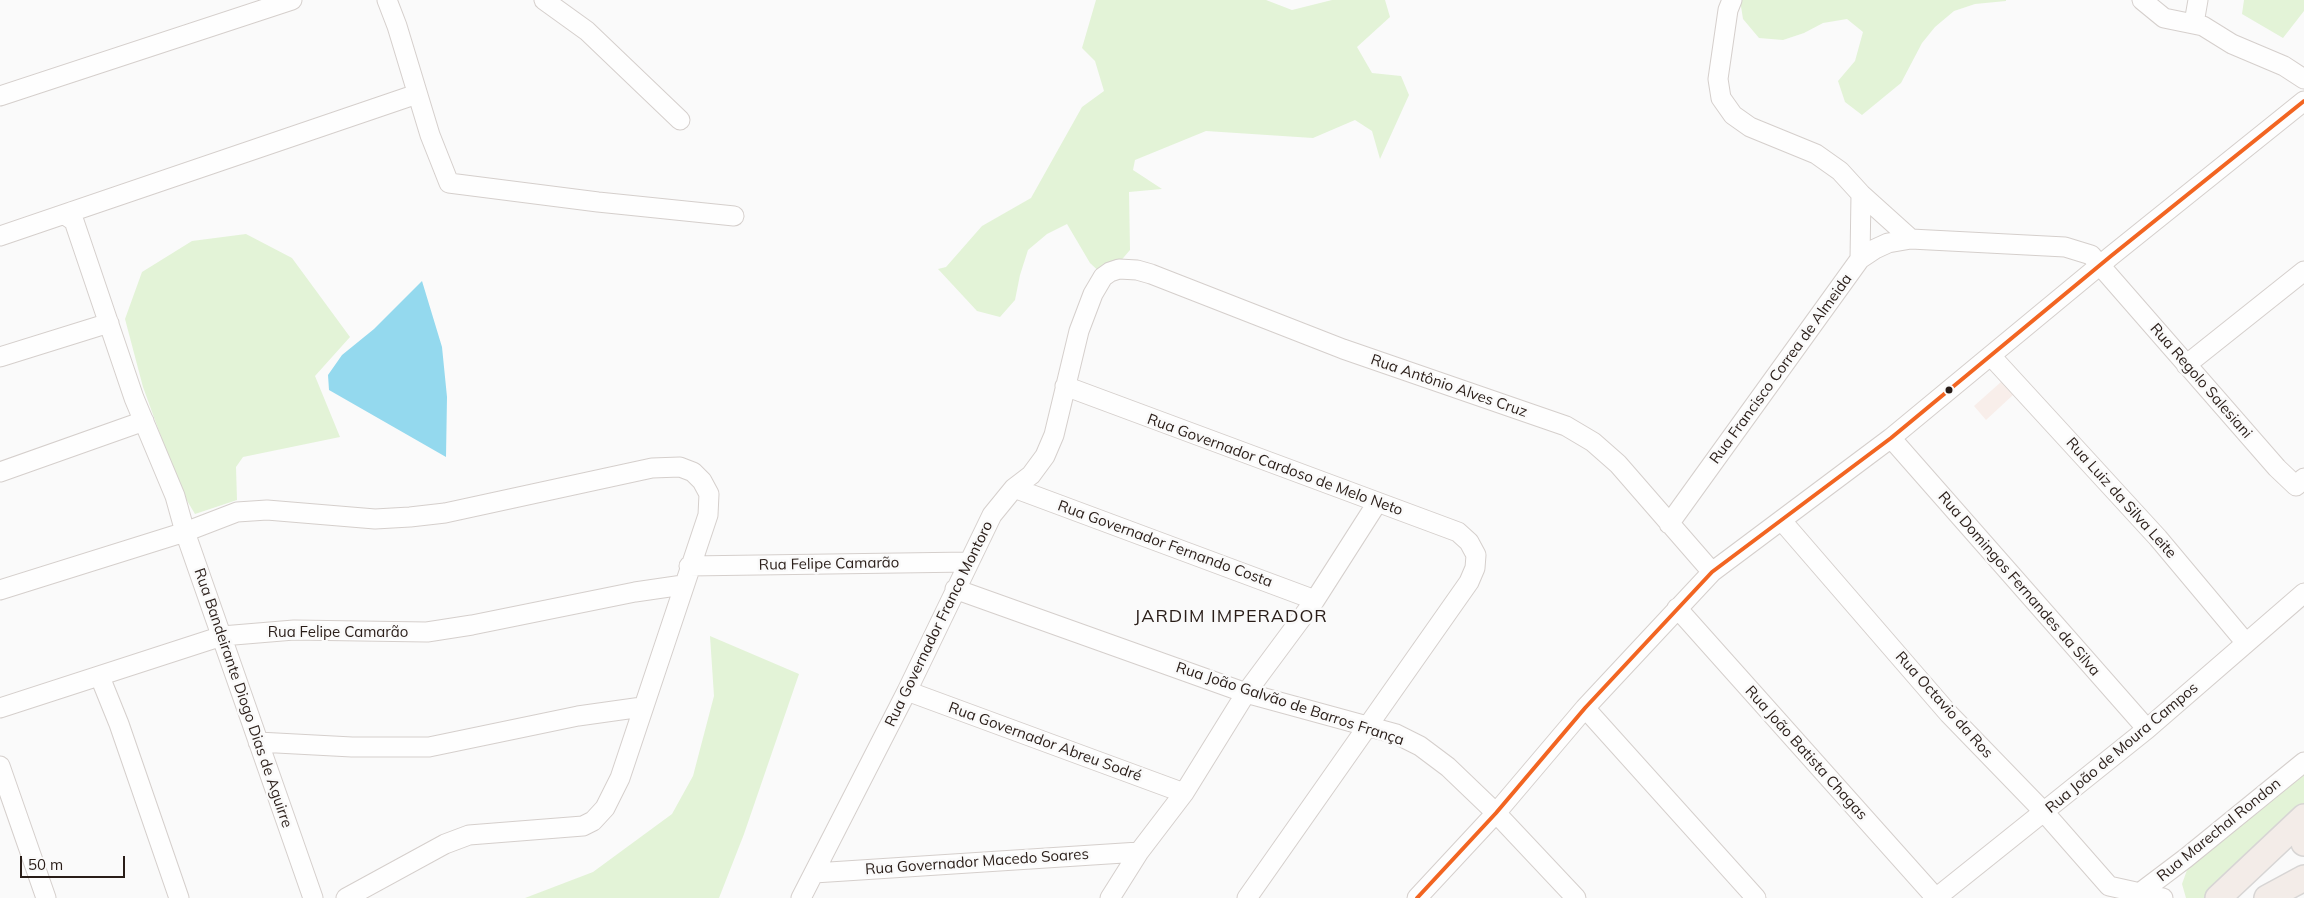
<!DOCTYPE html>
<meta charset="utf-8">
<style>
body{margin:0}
#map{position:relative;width:2304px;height:898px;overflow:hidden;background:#fafafa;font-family:Mulish,sans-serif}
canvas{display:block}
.scale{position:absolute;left:20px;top:856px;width:105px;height:22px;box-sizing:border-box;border:2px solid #291d18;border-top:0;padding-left:6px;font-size:15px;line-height:18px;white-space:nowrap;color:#291d18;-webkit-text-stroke:4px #fafafa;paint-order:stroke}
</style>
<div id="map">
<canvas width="2304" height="898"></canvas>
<div class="scale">50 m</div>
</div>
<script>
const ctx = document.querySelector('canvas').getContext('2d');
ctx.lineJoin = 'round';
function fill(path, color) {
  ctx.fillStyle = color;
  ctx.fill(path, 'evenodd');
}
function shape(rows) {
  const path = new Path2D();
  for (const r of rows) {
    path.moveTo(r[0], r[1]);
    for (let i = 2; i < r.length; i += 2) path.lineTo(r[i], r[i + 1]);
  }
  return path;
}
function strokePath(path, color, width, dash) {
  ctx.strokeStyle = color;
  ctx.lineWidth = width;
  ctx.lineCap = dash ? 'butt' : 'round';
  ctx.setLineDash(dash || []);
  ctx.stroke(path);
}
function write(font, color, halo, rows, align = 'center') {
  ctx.font = font + ' Mulish,sans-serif';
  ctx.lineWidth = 5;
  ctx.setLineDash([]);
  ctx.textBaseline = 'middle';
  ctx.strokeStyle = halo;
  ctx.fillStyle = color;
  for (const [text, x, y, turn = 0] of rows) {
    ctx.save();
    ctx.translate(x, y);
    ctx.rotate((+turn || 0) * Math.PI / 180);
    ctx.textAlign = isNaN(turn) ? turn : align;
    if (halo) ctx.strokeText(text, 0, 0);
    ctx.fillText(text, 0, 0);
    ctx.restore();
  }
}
fill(shape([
 [2001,382,2013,395,1986,420,1974,406]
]), '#f8eeea');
fill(shape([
 [1096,0,1266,0,1292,10,1332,0,1385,0,1390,17,1357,47,1372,73,1401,76,1409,95,1380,159,1372,131,1355,120,1313,138,1206,131,1135,160,1133,170,1162,189,1129,192,1130,250,1106,278,1090,263,1067,224,1047,234,1028,250,1020,275,1015,300,1000,317,977,311,938,269,946,267,982,226,1031,198,1082,107,1104,91,1095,61,1082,48],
 [1740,0,2006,0,2006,1,1975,4,1954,11,1935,27,1922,43,1901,83,1862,115,1845,102,1838,81,1855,61,1863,32,1847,19,1823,23,1804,33,1783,40,1759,38,1743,19],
 [2244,0,2304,0,2304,11,2283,38,2242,14],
 [246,234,292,258,350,337,315,376,340,437,243,457,236,467,237,500,195,514,180,489,143,387,125,319,142,272,192,241],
 [710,636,799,674,744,834,719,898,525,898,593,872,672,814,693,776,714,696],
 [2304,775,2304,813,2207,898,2186,898,2182,884,2187,870]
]), '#e3f3d7');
fill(shape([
 [422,281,442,347,447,397,446,457,329,390,328,375,342,355,374,329]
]), '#94d9ee');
const minor = shape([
 [387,0,397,26,430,135,449,183,598,202,734,216],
 [544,0,587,31,680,120],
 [1732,0,1728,10,1718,79,1721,98,1733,115,1750,127,1816,154,1840,171,1861,194,1911,239,2065,247,2091,255,2277,468,2296,486,2304,478],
 [2142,0,2164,18,2203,26,2232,44,2284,66,2304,79],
 [2194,23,2198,0],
 [0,96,292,0],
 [73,211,68,217,74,221,134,398,175,496,185,532,313,898],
 [0,236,417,94],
 [1860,259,1861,194],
 [1991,356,2158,538,2246,643],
 [0,357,109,323],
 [2186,365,2304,271],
 [1065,386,1458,532,1469,542,1476,555,1475,568,1469,582,1247,898],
 [1891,438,2147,729],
 [0,472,144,421],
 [1014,488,1315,600],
 [1782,521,1949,714,2044,812,2109,886,2163,898],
 [1669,524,1860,259,1875,249,1888,243,1911,239],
 [689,566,969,562],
 [955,589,1246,693,1396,734,1420,746,1448,767,1496,813,1576,898],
 [0,590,185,532,237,512,267,510,375,519,410,517,445,513,652,468,680,467,693,472,702,481,709,494,708,515,620,778,605,808,593,821,583,826,469,835,445,844,346,898],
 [1677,608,1936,898],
 [100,677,119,724,179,898],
 [907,691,1184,793],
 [0,708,222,636,294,630,427,632,472,625,635,592,683,585],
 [1585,708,1756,898],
 [258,742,352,747,429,747,578,716,642,707],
 [0,766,46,898],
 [814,873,1139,852],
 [801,898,907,691,992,515,1014,488,1031,475,1045,456,1054,435,1079,331,1093,294,1103,277,1110,272,1119,269,1137,270,1151,274,1343,349,1566,426,1593,442,1618,464,1712,572],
 [1110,898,1139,852,1184,793,1246,693,1315,600,1377,503],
 [1417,898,1496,813,1585,708,1712,572,1891,438,2111,256,2304,101],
 [1936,898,2147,729,2304,593],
 [2133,898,2186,858,2304,762]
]);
const major = shape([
 [2304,840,2304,843],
 [2218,898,2304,817],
 [2267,898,2304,878]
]);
strokePath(minor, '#d5cfcc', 21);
strokePath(major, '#d7d5d4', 28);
strokePath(minor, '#fefefe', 19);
strokePath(major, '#f3ece8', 25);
strokePath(shape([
 [1417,898,1496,813,1585,708,1712,572,1891,438,2111,256,2304,101]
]), '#f26522', 4);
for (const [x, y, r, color] of [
 [1949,390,4.5,"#291d18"]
]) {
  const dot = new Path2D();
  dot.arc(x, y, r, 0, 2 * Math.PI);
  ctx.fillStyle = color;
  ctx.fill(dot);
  strokePath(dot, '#fafafa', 2);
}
write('15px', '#291d18', '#fafafa', [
 ["Rua Francisco Correa de Almeida",1781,369,-54],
 ["Rua Regolo Salesiani",2201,381,49],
 ["Rua Antônio Alves Cruz",1449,386,19],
 ["Rua Governador Cardoso de Melo Neto",1275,465,20],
 ["Rua Luiz da Silva Leite",2121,498,48],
 ["Rua Governador Fernando Costa",1165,544,20],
 ["Rua Felipe Camarão",829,564,-1],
 ["Rua Domingos Fernandes da Silva",2019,584,49],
 ["Rua Governador Franco Montoro",939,624,-64],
 ["Rua Felipe Camarão",338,632],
 ["Rua Bandeirante Diogo Dias de Aguirre",243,698,71],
 ["Rua João Galvão de Barros França",1290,704,18],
 ["Rua Octavio da Ros",1944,705,48],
 ["Rua Governador Abreu Sodré",1045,742,20],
 ["Rua João de Moura Campos",2122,748,-40],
 ["Rua João Batista Chagas",1806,753,48],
 ["Rua Marechal Rondon",2219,830,-39],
 ["Rua Governador Macedo Soares",977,862,-4]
]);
ctx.letterSpacing = '1px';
write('18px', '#291d18', '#fafafa', [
 ["JARDIM IMPERADOR",1231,617]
]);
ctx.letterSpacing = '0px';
</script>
